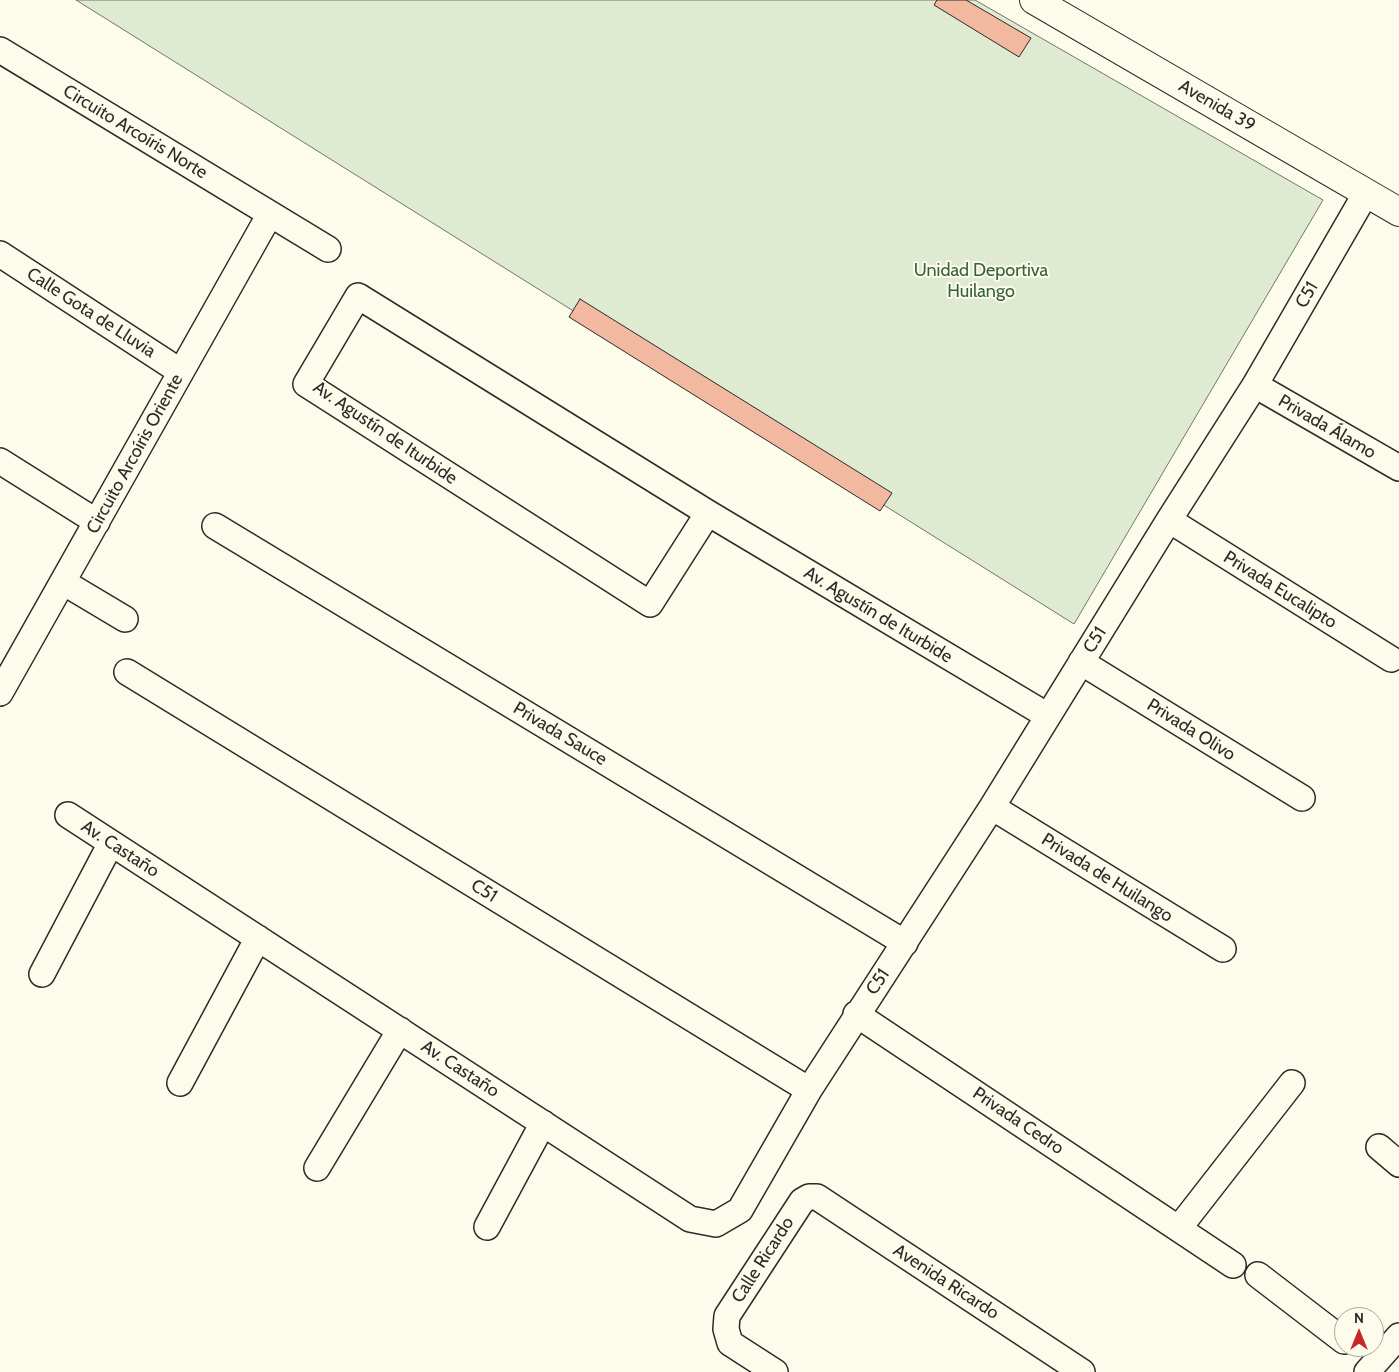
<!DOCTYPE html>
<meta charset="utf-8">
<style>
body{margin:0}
#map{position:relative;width:1399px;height:1372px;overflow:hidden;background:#fdfbea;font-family:Cabin,sans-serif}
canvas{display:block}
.north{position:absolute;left:1334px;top:1307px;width:50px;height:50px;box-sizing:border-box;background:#fdfbea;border:1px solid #a9a89e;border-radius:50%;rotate:0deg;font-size:14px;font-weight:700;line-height:20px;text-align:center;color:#2b2b2b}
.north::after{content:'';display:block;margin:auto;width:18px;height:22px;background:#c62828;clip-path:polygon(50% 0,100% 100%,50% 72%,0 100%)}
</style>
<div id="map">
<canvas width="1399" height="1372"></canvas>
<div class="north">N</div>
</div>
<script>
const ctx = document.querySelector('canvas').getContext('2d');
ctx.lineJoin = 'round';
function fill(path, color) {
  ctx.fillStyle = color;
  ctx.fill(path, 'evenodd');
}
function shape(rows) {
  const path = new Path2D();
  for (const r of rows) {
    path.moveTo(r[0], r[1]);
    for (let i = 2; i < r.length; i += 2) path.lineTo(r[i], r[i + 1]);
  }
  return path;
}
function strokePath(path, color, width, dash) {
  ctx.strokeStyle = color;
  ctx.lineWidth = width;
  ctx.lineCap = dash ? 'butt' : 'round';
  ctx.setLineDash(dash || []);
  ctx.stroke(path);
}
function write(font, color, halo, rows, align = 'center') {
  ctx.font = font + ' Cabin,sans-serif';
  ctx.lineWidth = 4;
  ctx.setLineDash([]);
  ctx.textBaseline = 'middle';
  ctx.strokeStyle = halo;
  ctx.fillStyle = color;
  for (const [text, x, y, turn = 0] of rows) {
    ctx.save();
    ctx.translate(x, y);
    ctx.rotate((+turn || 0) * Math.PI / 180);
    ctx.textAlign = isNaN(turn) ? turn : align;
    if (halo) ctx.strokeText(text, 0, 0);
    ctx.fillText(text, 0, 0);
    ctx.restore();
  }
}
const green = shape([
 [76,0,975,0,1323,200,1074,624,76,0]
]);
fill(green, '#deebd1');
strokePath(green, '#74746e', 1);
const building = shape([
 [937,0,966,0,1031,38,1019,57,934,5,937,0],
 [580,299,892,493,880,511,569,317,580,299]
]);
fill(building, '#f2b8a0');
strokePath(building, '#2b2b2b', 1);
const minor = shape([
 [0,50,328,249],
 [0,254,181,372],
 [1255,385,1399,468],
 [0,461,97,522],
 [708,513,650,604,306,384,358,296,708,513,1048,716],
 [1169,520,1391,659],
 [215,526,905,943],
 [63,582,125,619],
 [1081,662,1302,798],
 [127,672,809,1090],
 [0,693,270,214],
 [992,807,1223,949],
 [68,815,690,1219,716,1224,740,1210,809,1090,992,807,1169,520,1255,385,1366,193],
 [42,974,111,843],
 [856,1014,1233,1265],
 [180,1083,258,938],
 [1379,1147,1399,1164],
 [317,1168,400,1030],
 [487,1227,543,1123],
 [1179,1228,1292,1083],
 [1258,1275,1344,1341],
 [775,1372,730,1343,726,1329,727,1316,802,1201,809,1197,817,1197,1082,1372],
 [1367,1372,1399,1336]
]);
const tertiary = shape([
 [1034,0,1399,212]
]);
strokePath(minor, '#2b2b2b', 28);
strokePath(tertiary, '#2b2b2b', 30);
strokePath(minor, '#fdfbea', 25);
strokePath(tertiary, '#fdfbea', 28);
write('18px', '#2b2b2b', '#fdfbea', [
 ["Avenida 39",1217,106,30],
 ["Circuito Arcoíris Norte",135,132,31],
 ["C51",1307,295,-60],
 ["Calle Gota de Lluvia",91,313,33],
 ["Privada Álamo",1327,427,30],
 ["Av. Agustín de Iturbide",385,433,34],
 ["Circuito Arcoíris Oriente",135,454,-61],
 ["Privada Eucalipto",1280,590,32],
 ["Av. Agustín de Iturbide",878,615,31],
 ["C51",1095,640,-58],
 ["Privada Olivo",1191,730,32],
 ["Privada Sauce",560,734,31],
 ["Av. Castaño",120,849,33],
 ["Privada de Huilango",1107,878,32],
 ["C51",484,891,32],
 ["C51",878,982,-56],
 ["Av. Castaño",460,1069,33],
 ["Privada Cedro",1018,1121,34],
 ["Calle Ricardo",763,1260,-57],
 ["Avenida Ricardo",946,1282,33]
]);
write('18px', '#34623c', '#fdfbea', [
 ["Unidad Deportiva",981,271],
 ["Huilango",981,292]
]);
</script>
